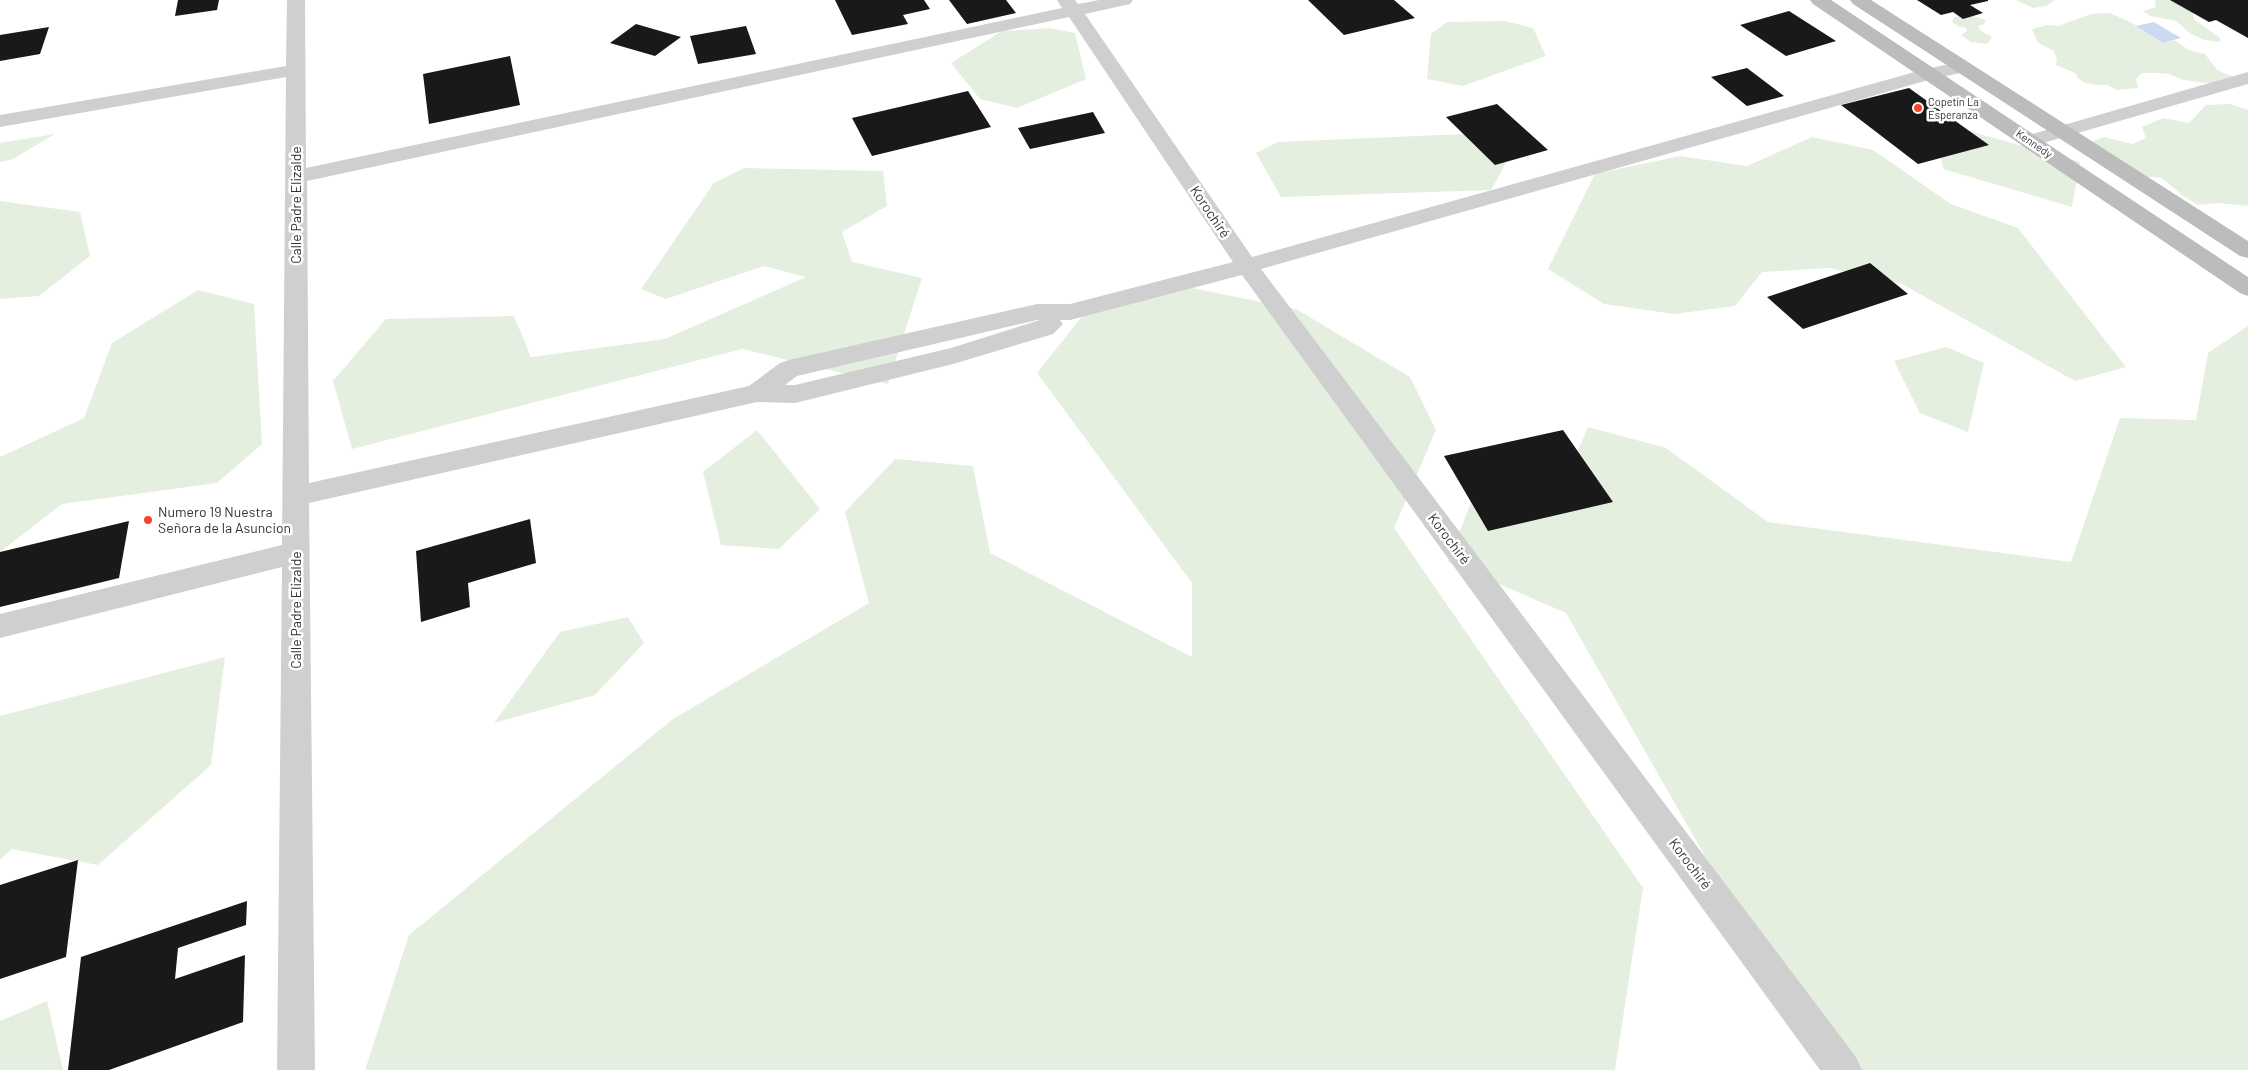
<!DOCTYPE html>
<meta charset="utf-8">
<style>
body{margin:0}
canvas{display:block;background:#fff}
</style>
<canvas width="2248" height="1070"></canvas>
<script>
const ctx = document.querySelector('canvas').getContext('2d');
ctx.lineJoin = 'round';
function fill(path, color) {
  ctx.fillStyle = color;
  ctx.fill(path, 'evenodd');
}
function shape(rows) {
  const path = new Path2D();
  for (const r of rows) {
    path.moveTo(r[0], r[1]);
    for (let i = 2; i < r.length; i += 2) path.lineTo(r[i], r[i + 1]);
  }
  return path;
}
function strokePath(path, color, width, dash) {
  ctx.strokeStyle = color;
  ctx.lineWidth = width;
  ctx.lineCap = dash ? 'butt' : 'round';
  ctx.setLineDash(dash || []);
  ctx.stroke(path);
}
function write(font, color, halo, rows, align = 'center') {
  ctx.font = font + ' Barlow,sans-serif';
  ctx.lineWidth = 5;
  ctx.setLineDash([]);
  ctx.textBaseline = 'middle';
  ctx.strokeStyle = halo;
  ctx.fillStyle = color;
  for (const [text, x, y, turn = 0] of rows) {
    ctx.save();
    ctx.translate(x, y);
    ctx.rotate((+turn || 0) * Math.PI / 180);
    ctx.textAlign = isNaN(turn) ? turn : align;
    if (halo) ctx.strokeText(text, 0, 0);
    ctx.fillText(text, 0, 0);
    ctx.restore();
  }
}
fill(shape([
 [2016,0,2079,0,2055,0,2046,6,2033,8],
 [2155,0,2185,0,2195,8,2193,15,2195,20,2220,38,2220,42,2204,40,2191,34,2176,21,2150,16,2143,11,2156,7],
 [2110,13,2132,23,2163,43,2174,40,2189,50,2205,54,2217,70,2234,77,2233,87,2184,80,2169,74,2158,73,2142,73,2136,79,2138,88,2117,90,2107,85,2097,85,2085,83,2078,78,2075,73,2056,65,2057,59,2054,51,2037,42,2032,29,2047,25,2058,26,2091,14],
 [1969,15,1986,20,1984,24,1978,26,1981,31,1992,37,1987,44,1971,42,1961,35,1967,31,1966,28,1959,27,1952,22,1954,17],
 [1505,21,1533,28,1546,56,1463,86,1427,79,1431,34,1447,22],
 [1050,28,1075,33,1086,79,1017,108,980,99,951,63,1002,31],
 [2230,104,2248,110,2248,206,2219,203,2198,205,2183,196,2162,178,2124,175,2087,143,2104,137,2132,144,2146,138,2142,127,2163,118,2189,123,2206,105],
 [1962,129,2080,162,2072,207,1943,169,1937,134],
 [55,134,13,159,0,162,0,143],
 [1464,134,1510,156,1491,190,1281,197,1256,153,1278,142],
 [1812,137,1873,150,1951,204,2018,228,2126,367,2075,381,1902,284,1829,268,1762,272,1735,306,1674,314,1604,304,1548,269,1595,174,1680,156,1747,166],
 [744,168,883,171,887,206,842,232,852,262,922,278,888,384,742,349,352,449,333,381,386,319,514,316,531,357,665,339,806,277,764,266,666,299,641,289,714,183],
 [0,201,80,212,90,256,39,296,0,299],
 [1192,288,1296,309,1410,377,1436,430,1394,528,1643,888,1615,1070,365,1070,409,935,673,719,869,603,845,512,895,459,973,466,990,553,1192,657,1192,583,1037,373,1092,304],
 [198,290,254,304,262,444,217,483,62,504,0,552,0,457,84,418,112,343],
 [2248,326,2248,1070,1858,1070,1765,961,1566,613,1448,562,1481,476,1565,480,1588,427,1666,448,1768,522,2071,562,2120,418,2196,420,2208,353],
 [1946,347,1984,363,1968,432,1920,413,1894,361],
 [757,430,820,509,779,549,721,545,703,472],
 [628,617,644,643,595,695,494,723,560,632],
 [225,657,211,765,98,865,12,849,0,860,0,716],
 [47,1001,63,1070,0,1070,0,1021]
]), '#e5efe0');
fill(shape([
 [2154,22,2181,38,2163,43,2136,26]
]), '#cbdaf0');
fill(shape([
 [178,0,219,0,217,10,175,16],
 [835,0,924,0,930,9,903,15,908,24,852,35],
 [949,0,1006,0,1016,13,967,24],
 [1308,0,1394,0,1415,18,1344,35],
 [1917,0,1988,0,1988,1,1970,5,1983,13,1963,19,1953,12,1941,15],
 [2170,0,2248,0,2248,38,2216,20,2209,22],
 [1789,11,1836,41,1786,56,1740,25],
 [636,24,681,37,655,56,610,43],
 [746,26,756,54,698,64,690,36],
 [49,27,40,54,0,61,0,35],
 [510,56,520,105,429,124,423,74],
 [1747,68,1784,96,1747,106,1711,77],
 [1909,88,1989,145,1918,164,1841,105],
 [968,91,991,127,872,156,852,118],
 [1497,104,1548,150,1495,165,1446,117],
 [1093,112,1105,133,1030,149,1018,128],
 [1870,263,1908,294,1803,329,1767,297],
 [1563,430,1613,502,1488,531,1444,456],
 [530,519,536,563,468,583,470,607,421,622,416,551],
 [129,521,119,578,0,607,0,552],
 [78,860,66,957,0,979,0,885],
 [247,901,246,925,178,948,175,979,245,955,243,1022,109,1070,68,1070,81,957]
]), '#191919');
fill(shape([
 [287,0,305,0,306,168,1062,8,1057,0,1075,0,1078,4,1099,0,1133,0,1130,4,1085,14,1252,257,1922,70,1963,61,1970,63,1973,67,1970,71,1932,79,1261,269,1856,1057,1862,1070,1820,1070,1242,275,1070,320,1060,320,1063,324,1053,334,953,364,795,403,757,402,309,503,315,1070,277,1070,282,567,0,638,0,614,282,545,286,77,0,127,0,115,286,66,287,0],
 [1069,17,1233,262,1070,304,1037,304,789,360,780,363,749,386,309,483,307,181,1069,17],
 [1037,320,1040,320,951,348,795,385,785,385,797,376,1037,320],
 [2248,72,2248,84,2029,147,2022,145,2019,141,2022,137,2248,72]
]), '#cfcfcf');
fill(shape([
 [1810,0,1831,0,2248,277,2248,296,2240,293,1813,4,1810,0],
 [1850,0,1871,0,2248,241,2248,258,2240,256,1853,4,1850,0]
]), '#bcbcbc');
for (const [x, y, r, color] of [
 [1918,108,5,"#f44529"],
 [148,520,5,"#f44529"]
]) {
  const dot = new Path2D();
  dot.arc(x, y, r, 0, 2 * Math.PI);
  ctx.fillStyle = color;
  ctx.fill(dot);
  strokePath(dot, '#fff', 2);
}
write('11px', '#323232', '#fff', [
 ["Copetín La",1928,102],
 ["Esperanza",1928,115]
], 'left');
write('11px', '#323232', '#fff', [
 ["Kennedy",2034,144,34]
]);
write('14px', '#323232', '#fff', [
 ["Calle Padre Elizalde",296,205,-90],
 ["Korochiré",1210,212,56],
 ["Korochiré",1449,539,53],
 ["Calle Padre Elizalde",296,610,-90],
 ["Korochiré",1690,864,53]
]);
write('14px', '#323232', '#fff', [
 ["Numero 19 Nuestra",158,512],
 ["Señora de la Asuncion",158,528]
], 'left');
</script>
